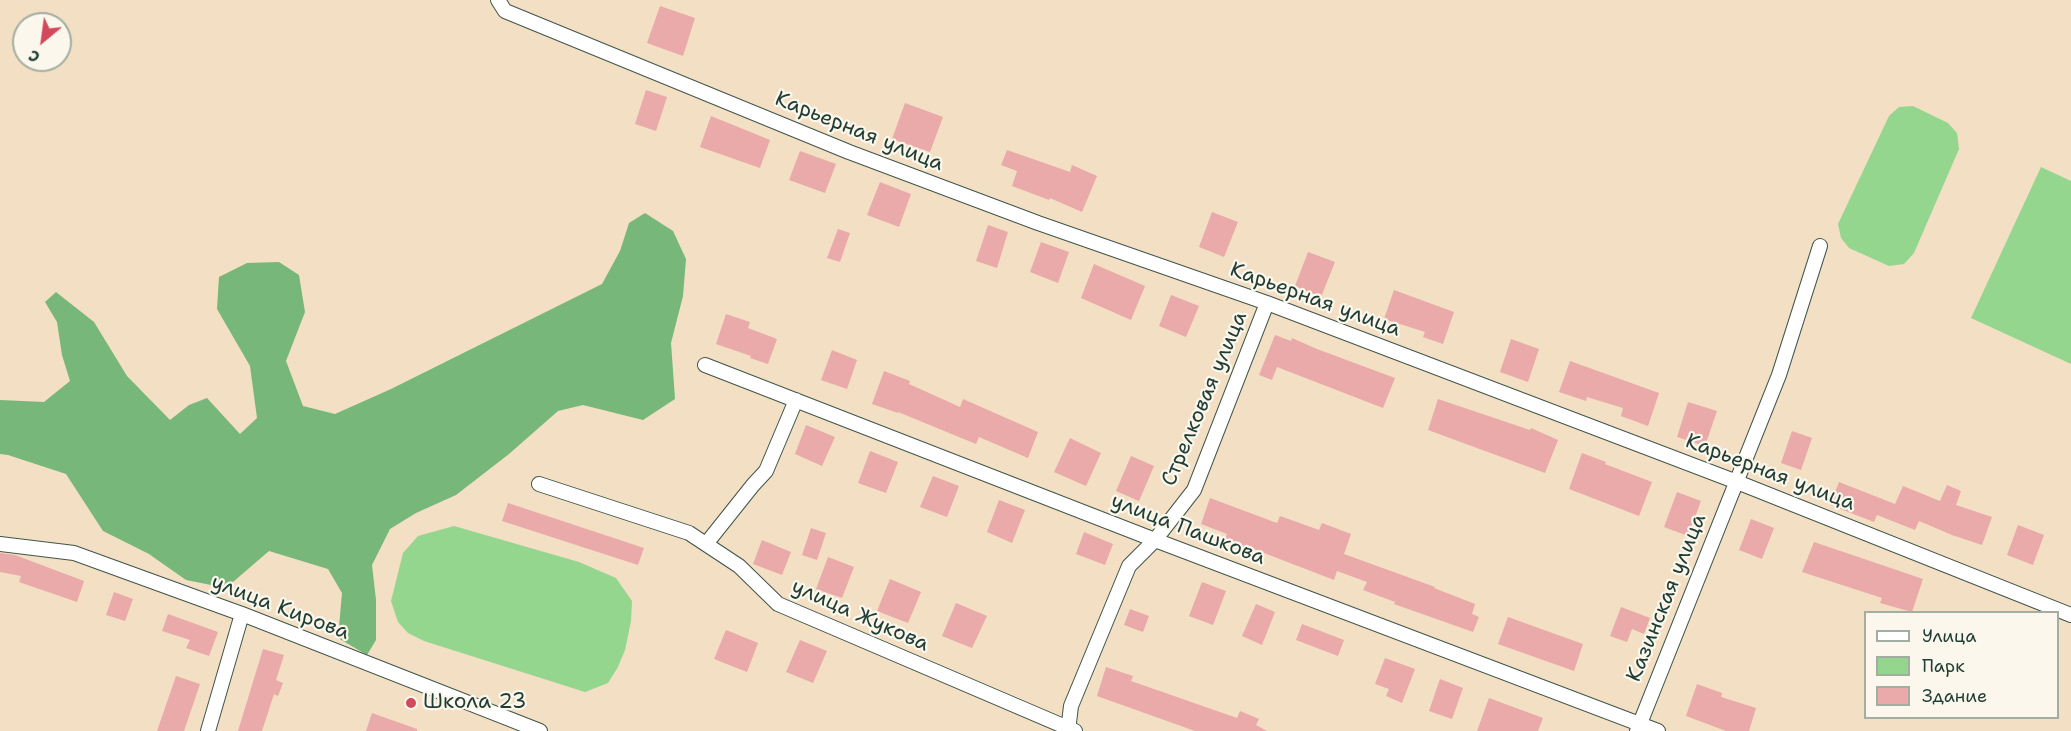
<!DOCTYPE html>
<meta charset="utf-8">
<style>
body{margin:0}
#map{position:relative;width:2071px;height:731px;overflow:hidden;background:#f3dfc3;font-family:"Shantell Sans",sans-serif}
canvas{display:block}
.legend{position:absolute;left:1864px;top:611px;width:195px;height:108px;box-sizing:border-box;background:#fbf7ec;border:2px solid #a3ada2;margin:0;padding:8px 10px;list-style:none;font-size:18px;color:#1f3d34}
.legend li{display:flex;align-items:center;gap:12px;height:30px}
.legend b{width:30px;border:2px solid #a3ada2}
.north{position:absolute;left:12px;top:12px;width:60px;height:60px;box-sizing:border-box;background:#fbf7ec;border:2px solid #a3ada2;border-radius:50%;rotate:209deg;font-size:16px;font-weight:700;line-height:24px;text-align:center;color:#1f3d34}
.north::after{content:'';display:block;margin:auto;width:21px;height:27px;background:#d1495b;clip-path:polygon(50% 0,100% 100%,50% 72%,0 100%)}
</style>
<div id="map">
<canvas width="2071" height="731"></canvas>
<ul class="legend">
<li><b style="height:8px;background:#fff"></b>Улица</li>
<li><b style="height:16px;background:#94d68e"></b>Парк</li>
<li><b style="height:16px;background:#e9aaa9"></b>Здание</li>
</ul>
<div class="north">С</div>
</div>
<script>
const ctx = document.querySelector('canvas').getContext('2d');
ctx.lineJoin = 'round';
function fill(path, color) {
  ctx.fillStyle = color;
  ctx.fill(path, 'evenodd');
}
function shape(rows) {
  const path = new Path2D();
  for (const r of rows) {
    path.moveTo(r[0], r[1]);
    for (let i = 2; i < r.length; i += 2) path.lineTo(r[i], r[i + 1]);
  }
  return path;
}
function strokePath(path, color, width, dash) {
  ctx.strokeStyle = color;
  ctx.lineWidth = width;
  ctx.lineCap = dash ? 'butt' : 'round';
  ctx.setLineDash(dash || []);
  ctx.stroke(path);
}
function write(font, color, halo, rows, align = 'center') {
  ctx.font = font + ' "Shantell Sans",sans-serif';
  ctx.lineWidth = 4.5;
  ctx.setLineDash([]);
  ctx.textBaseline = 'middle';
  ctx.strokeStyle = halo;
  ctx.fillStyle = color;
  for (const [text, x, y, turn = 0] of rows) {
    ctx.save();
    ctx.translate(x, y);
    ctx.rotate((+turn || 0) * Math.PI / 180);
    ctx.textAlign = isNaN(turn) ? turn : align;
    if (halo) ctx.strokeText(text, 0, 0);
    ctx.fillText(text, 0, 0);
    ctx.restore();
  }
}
fill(shape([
 [1913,106,1948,123,1957,133,1959,149,1914,253,1904,264,1889,266,1849,248,1841,238,1838,224,1889,116,1899,107],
 [2041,167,2071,181,2071,364,1971,318],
 [454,526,579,562,616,578,632,601,631,621,625,650,618,667,608,683,585,692,424,641,408,633,398,622,391,601,403,553,418,536]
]), '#94d68e');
fill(shape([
 [645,213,673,231,686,259,683,296,671,343,675,399,643,420,583,405,558,411,509,454,456,495,416,513,390,529,372,565,376,600,376,640,367,655,338,638,342,593,328,569,269,551,226,588,186,580,149,554,103,531,66,474,8,455,0,454,0,400,44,402,70,381,62,355,57,322,45,302,56,292,94,322,127,376,170,420,189,405,207,398,240,434,257,418,250,366,217,309,219,277,247,263,279,262,299,275,305,312,286,361,303,406,335,414,391,389,602,284,620,251,629,223]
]), '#77b779');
fill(shape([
 [660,6,695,18,683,56,647,43],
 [646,90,667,97,656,131,635,124],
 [905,103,943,117,930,152,892,139],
 [711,116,770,140,760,168,700,147],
 [1007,150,1070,172,1072,165,1097,176,1082,212,1050,198,1049,200,1012,186,1017,171,1001,165],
 [800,151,836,164,825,193,789,180],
 [880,182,911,194,899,227,867,215],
 [1212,212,1238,222,1224,257,1199,247],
 [988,225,1008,232,997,268,976,261],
 [838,229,850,233,840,262,827,258],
 [1041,242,1069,252,1058,283,1030,272],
 [1308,252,1335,262,1321,297,1295,286],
 [1094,264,1145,286,1131,320,1081,298],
 [1394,290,1454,312,1443,344,1423,337,1425,332,1384,319],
 [1171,295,1199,306,1186,337,1159,326],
 [726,314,750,322,748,328,777,339,768,364,750,358,751,356,716,344],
 [1275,335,1291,341,1292,338,1317,349,1395,378,1383,408,1277,367,1272,380,1259,375],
 [1511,339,1539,349,1528,382,1500,372],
 [832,350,857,360,847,389,821,380],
 [1570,361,1659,393,1648,426,1621,416,1623,408,1587,397,1586,401,1559,392],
 [884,371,910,381,909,384,960,407,963,399,1038,432,1028,458,979,437,976,444,898,412,898,413,872,404],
 [1438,399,1530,430,1531,428,1558,440,1545,473,1428,430],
 [1688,402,1717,411,1705,446,1677,437],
 [806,425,835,437,822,466,795,454],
 [1792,431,1812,438,1801,470,1781,463],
 [1070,438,1101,453,1086,486,1054,472],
 [870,451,898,462,886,493,858,483],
 [1582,453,1606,462,1605,464,1652,482,1639,516,1569,489],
 [1131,456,1154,466,1139,501,1116,491],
 [933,476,959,486,947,517,920,507],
 [1839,482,1895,504,1903,486,1940,501,1947,485,1961,491,1956,505,1992,517,1982,545,1952,535,1919,521,1915,530,1877,515,1874,522,1830,505],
 [1677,492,1701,501,1688,536,1664,527],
 [1210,498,1277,523,1280,516,1319,530,1322,523,1351,534,1344,554,1435,587,1434,588,1475,604,1472,614,1479,617,1473,632,1394,604,1395,602,1363,590,1367,582,1337,571,1334,580,1246,546,1245,549,1224,541,1227,534,1201,524],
 [999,500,1025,510,1012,543,987,532],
 [508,503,644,548,638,565,502,521],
 [1751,519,1774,528,1762,559,1739,550],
 [2018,525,2044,535,2033,565,2007,555],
 [811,528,826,533,817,560,802,555],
 [1084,532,1113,544,1105,565,1076,554],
 [762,540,791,552,782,575,753,564],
 [1814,542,1923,579,1912,612,1880,603,1882,598,1802,572],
 [0,553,15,555,84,581,77,602,19,582,21,576,0,572],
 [828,557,854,567,842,598,816,589],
 [890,579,921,592,908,623,877,611],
 [1202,582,1226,591,1213,625,1189,616],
 [114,592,133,599,125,621,106,615],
 [956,603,987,616,972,648,942,636],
 [1256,604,1275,612,1262,645,1242,636],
 [1621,607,1650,618,1644,634,1632,629,1627,642,1610,636],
 [1130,609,1149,616,1143,632,1124,625],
 [168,614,218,632,209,656,186,648,190,640,162,631],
 [1508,617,1583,644,1574,671,1498,644],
 [1302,624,1344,640,1338,656,1296,640],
 [726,630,758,643,747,672,714,659],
 [800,640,827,651,813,683,786,672],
 [263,649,284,655,276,680,283,683,278,696,274,694,262,731,238,731],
 [1385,658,1415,669,1402,703,1386,696,1389,689,1375,684],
 [1106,667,1133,676,1131,681,1237,718,1240,711,1259,719,1256,725,1267,731,1195,731,1097,696],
 [176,676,200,684,184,731,157,731],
 [1440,679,1463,688,1452,719,1429,711],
 [1697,684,1722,693,1721,697,1756,708,1749,731,1726,731,1686,716],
 [1489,698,1543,718,1538,731,1477,731],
 [372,713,417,729,417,731,366,731]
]), '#e9aaa9');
const street = shape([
 [498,0,505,11,849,152,1038,223,1267,303,1737,482,2071,615],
 [705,365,1155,540,1658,731],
 [539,484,689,533,739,566,778,604,1075,731],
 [0,544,74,553,242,614,540,731],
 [706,544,753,485,766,471,796,400],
 [208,731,242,614],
 [1068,731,1071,706,1129,566,1155,540,1194,490,1267,303],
 [1637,731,1779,375,1820,246]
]);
strokePath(street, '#3f5549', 16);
strokePath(street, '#fff', 14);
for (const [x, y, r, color] of [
 [411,703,6,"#d1495b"]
]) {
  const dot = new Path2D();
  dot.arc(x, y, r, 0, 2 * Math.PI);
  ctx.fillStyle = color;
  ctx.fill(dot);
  strokePath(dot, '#fbf7ec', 2);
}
write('21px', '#1f3d34', '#fbf7ec', [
 ["Карьерная улица",859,132,22],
 ["Карьерная улица",1315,300,20],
 ["Стрелковая улица",1205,399,-67],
 ["Карьерная улица",1770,473,21],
 ["улица Пашкова",1188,530,21],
 ["Казинская улица",1667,598,-68],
 ["улица Кирова",280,608,21],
 ["улица Жукова",860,616,24]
]);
write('21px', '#1f3d34', '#fbf7ec', [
 ["Школа 23",423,703]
], 'left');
</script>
